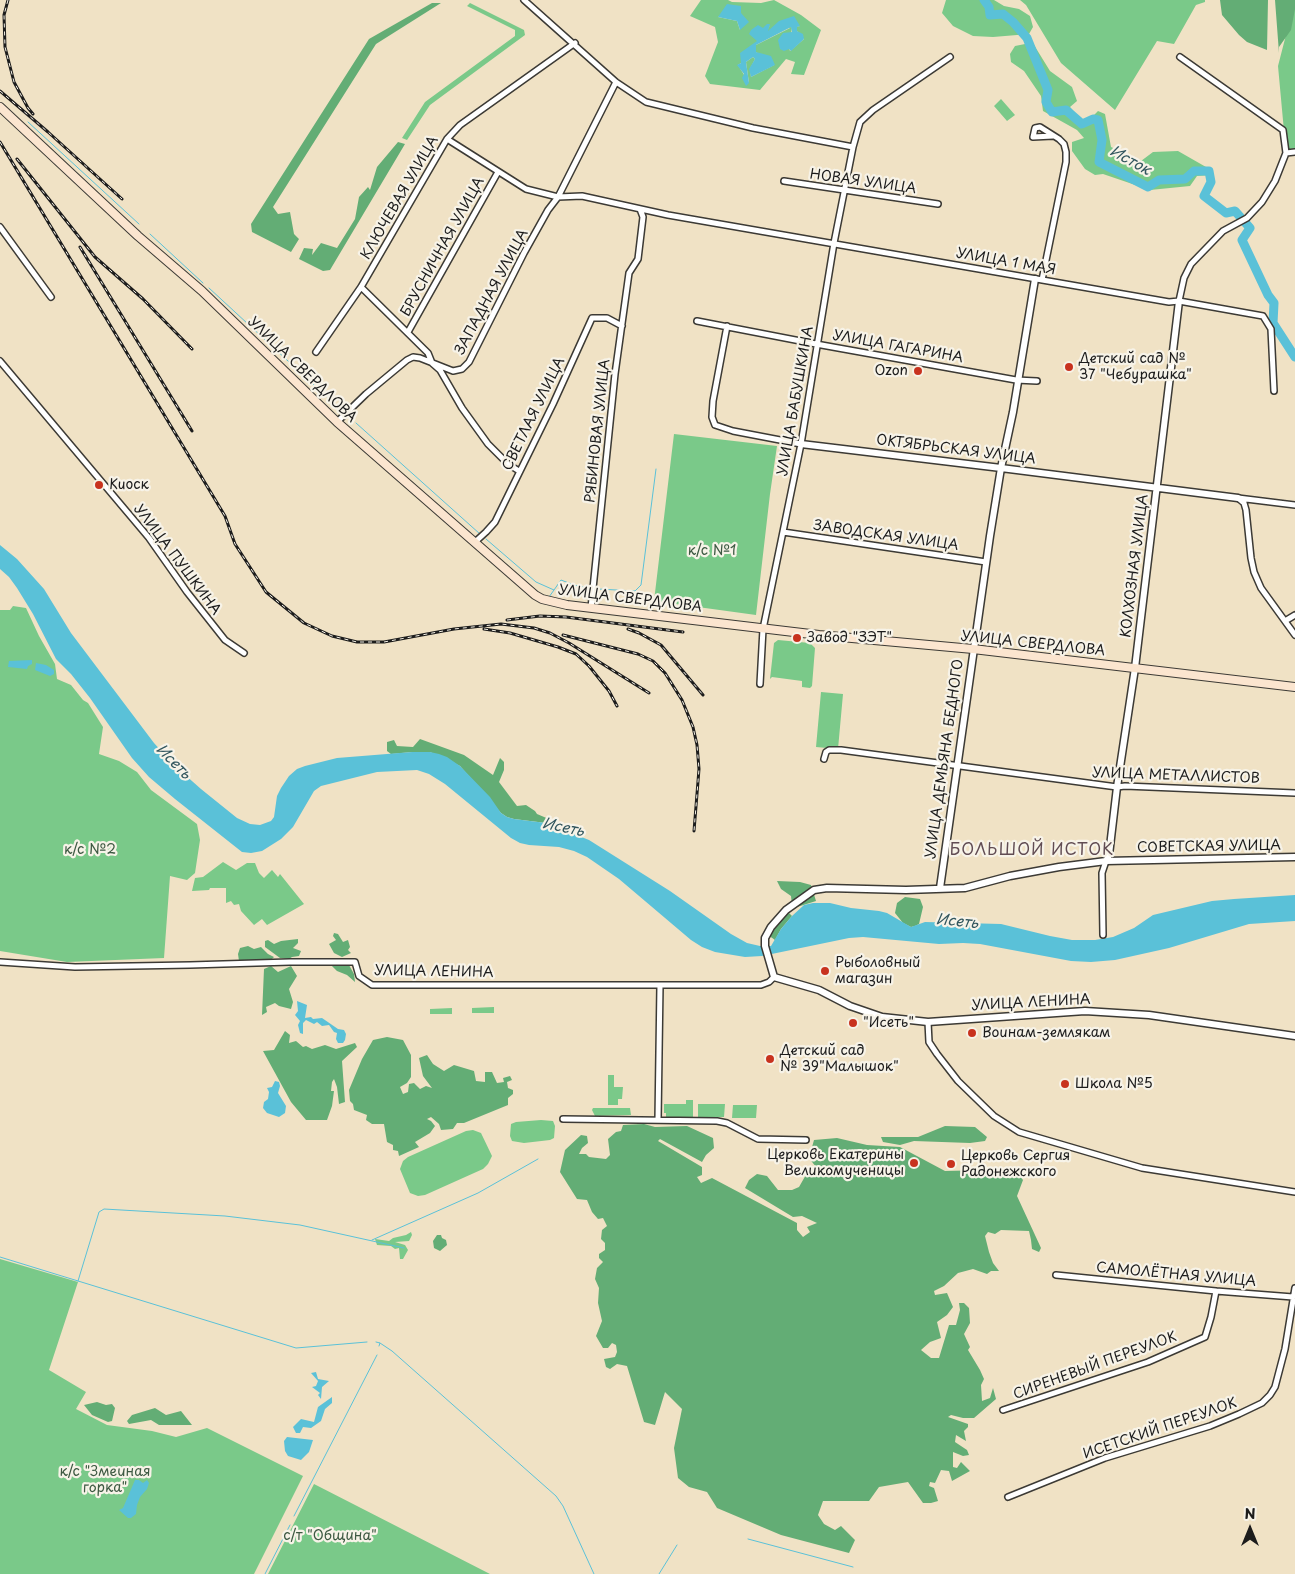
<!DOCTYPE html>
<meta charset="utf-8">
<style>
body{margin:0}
#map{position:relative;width:1295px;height:1574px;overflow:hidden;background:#f0e2c5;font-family:"Playpen Sans",sans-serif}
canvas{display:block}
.north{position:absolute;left:1225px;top:1504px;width:50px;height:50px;-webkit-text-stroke:4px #f7f3e8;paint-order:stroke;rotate:0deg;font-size:14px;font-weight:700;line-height:20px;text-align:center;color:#1c1c1c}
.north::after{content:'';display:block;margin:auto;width:18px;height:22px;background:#1c1c1c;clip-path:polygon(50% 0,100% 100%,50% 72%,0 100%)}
</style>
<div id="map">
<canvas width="1295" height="1574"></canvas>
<div class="north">N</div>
</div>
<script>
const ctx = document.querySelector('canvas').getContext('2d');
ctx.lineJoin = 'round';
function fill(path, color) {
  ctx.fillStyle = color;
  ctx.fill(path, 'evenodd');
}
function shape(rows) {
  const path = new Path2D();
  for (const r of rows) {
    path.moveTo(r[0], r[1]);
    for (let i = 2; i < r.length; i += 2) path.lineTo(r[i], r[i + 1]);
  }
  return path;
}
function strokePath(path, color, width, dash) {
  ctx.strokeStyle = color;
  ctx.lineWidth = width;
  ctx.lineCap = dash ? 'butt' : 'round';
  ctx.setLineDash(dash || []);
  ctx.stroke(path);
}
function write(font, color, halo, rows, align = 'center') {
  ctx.font = font + ' "Playpen Sans",sans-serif';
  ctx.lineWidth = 4.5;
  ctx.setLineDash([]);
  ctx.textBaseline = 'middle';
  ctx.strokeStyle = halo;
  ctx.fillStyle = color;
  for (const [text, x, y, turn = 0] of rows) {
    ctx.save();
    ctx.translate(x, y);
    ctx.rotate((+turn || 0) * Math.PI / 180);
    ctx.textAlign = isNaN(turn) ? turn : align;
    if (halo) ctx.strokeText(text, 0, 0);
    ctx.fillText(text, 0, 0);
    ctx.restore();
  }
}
fill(shape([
 [701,0,728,0,732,2,761,3,774,0,801,15,821,30,804,75,791,74,795,62,786,59,760,90,710,84,705,76,718,42,715,27,690,16],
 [741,6,740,30,737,21,718,17],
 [770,25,766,32,800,26,797,27,797,31,804,39,790,51,789,48,792,27,756,45,756,52,774,65,751,77,750,69,755,59,753,57,746,62,749,83,738,65,741,63],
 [946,0,994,0,1004,6,1019,9,1030,16,1033,27,1029,34,993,37,973,36,953,26,942,13],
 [1020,0,1205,0,1205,2,1196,5,1174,44,1157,41,1115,110,1061,63,1026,5],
 [1295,0,1295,151,1286,153,1278,66],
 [470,3,524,30,525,35,430,105,407,140,402,138,425,102,515,36,515,30,467,6],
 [1030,43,1034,45,1050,71,1072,87,1077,101,1070,107,1081,120,1091,118,1098,111,1105,114,1111,147,1141,161,1153,152,1178,151,1213,171,1212,175,1197,176,1190,186,1150,190,1103,174,1095,175,1085,169,1072,151,1072,142,1084,138,1077,130,1043,111,1041,96,1024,71,1011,62,1010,54,1015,46],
 [1001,99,1015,115,1007,121,994,106],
 [674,434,777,446,770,494,756,615,654,601],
 [13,606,26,608,39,636,55,664,57,679,71,685,83,700,88,703,103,727,99,754,119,761,137,772,151,790,197,824,200,840,195,873,187,880,170,876,164,958,67,962,0,951,0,610,10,610],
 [778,640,810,643,815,648,812,686,810,688,802,687,802,681,772,677,770,679,774,643],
 [821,692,843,694,838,749,816,747],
 [223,862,236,870,247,863,255,863,259,873,264,878,272,870,278,877,280,874,304,904,267,925,262,919,254,925,241,911,239,904,234,905,231,901,226,903,226,888,210,888,209,890,192,891,195,878,203,877],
 [494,1007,494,1013,472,1013,472,1008],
 [452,1008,452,1014,430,1014,430,1009],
 [608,1075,614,1075,614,1087,623,1087,622,1099,618,1099,618,1105,608,1105],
 [686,1100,693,1100,693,1118,666,1117,666,1113,664,1113,664,1104,686,1104],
 [698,1104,725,1104,724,1117,698,1117],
 [733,1105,757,1105,756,1118,732,1118],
 [593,1108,630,1108,631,1115,595,1116,592,1110],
 [541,1120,553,1121,555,1126,554,1138,550,1140,524,1143,512,1141,510,1136,511,1124,516,1122],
 [473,1130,481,1133,492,1156,488,1164,483,1169,425,1195,418,1196,410,1193,400,1169,403,1161,408,1157,466,1131],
 [411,1232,412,1235,409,1241,395,1242,405,1245,408,1250,403,1259,400,1259,399,1248,395,1249,391,1246,377,1245,375,1239,389,1241,393,1238,406,1235],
 [0,1259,78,1282,49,1370,86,1392,76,1409,107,1425,152,1431,176,1437,207,1428,303,1476,254,1574,0,1574],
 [314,1484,490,1574,268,1574]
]), '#7ac989');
fill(shape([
 [1220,0,1268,0,1267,50,1247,42,1239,35,1222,15],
 [1275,0,1295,0,1295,9,1291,30,1279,47,1279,53],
 [432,3,441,3,376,44,273,207,278,214,290,212,294,234,299,239,291,252,252,232,251,224,369,39],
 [398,142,405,144,330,270,323,271,299,259,304,248,313,249,312,255,321,243,337,248,355,219,359,197,368,187,370,190,377,167],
 [420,739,464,755,493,775,500,758,504,762,504,770,499,782,517,806,526,805,535,811,537,814,563,825,569,831,569,832,546,823,514,819,507,817,501,813,460,766,430,752,412,752,391,754,387,751,387,742,394,740,397,746,413,747],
 [777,881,800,882,811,885,816,901,797,907,792,905,791,896,781,889],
 [905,897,920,899,923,907,919,924,915,926,911,927,903,923,895,913,897,903],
 [783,912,788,912,792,916,781,929,775,940,768,935],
 [334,933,338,934,343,942,348,940,350,947,348,950,351,953,342,957,334,953,329,944,336,940,333,936],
 [298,939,298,943,293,948,301,951,299,956,292,957,289,959,280,958,265,947,265,941,268,940,274,944,281,941],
 [248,946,254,949,261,947,268,954,274,957,271,960,239,961,238,954,240,948],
 [331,965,349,965,354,974,355,982,347,975,337,971],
 [271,966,278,972,291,966,297,976,289,989,293,1002,291,1009,279,1006,275,1003,266,1007,267,1012,262,1015,264,969],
 [285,1031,290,1035,289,1043,296,1041,303,1047,306,1046,312,1049,325,1045,336,1049,355,1043,357,1047,342,1061,345,1102,339,1104,337,1087,334,1079,332,1082,331,1091,334,1091,332,1106,327,1120,306,1120,291,1102,263,1051,274,1050],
 [387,1037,403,1040,411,1055,411,1077,407,1083,400,1087,403,1094,408,1092,409,1084,414,1083,420,1089,426,1086,432,1088,423,1076,419,1058,427,1055,433,1064,444,1071,454,1065,474,1071,476,1081,485,1082,485,1072,492,1072,497,1083,504,1082,503,1078,510,1076,512,1080,507,1082,508,1088,513,1090,513,1094,508,1098,508,1105,464,1123,457,1123,453,1129,441,1130,439,1124,431,1117,427,1119,431,1121,435,1126,430,1133,415,1142,419,1147,399,1156,398,1151,393,1150,393,1145,387,1142,384,1124,372,1124,366,1120,367,1115,354,1110,353,1104,350,1101,349,1090,362,1059,373,1040],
 [644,1124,655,1127,687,1126,713,1138,714,1148,706,1155,702,1162,660,1139,658,1141,702,1167,702,1175,697,1177,701,1183,712,1178,797,1223,797,1230,803,1237,810,1232,807,1227,817,1223,802,1216,793,1217,745,1188,749,1180,757,1174,767,1176,778,1190,792,1190,799,1187,807,1173,816,1167,809,1158,814,1140,837,1138,867,1145,900,1147,945,1171,987,1170,995,1176,1013,1173,1019,1175,1023,1180,1017,1196,1041,1248,1039,1252,1032,1249,1031,1240,1029,1231,1001,1230,995,1234,988,1232,985,1236,989,1252,993,1263,999,1271,991,1271,987,1274,973,1269,958,1273,944,1286,934,1291,935,1295,947,1293,953,1307,947,1315,937,1322,941,1338,930,1342,921,1350,931,1358,939,1358,949,1325,956,1325,960,1310,959,1303,964,1303,969,1308,970,1323,964,1334,970,1347,968,1350,980,1370,984,1379,981,1385,982,1401,990,1398,993,1388,996,1399,974,1418,963,1418,951,1415,948,1417,968,1424,968,1427,964,1431,966,1441,956,1435,955,1442,967,1450,969,1455,963,1456,953,1452,953,1467,957,1468,961,1462,970,1471,952,1481,949,1471,941,1470,935,1483,930,1482,929,1486,934,1488,938,1501,931,1503,923,1503,908,1482,879,1487,869,1501,823,1501,818,1515,824,1524,835,1530,841,1526,855,1540,849,1553,781,1535,717,1508,707,1492,689,1487,678,1478,674,1448,682,1409,665,1392,655,1425,644,1422,627,1366,617,1364,610,1369,606,1367,604,1359,615,1357,617,1352,616,1345,612,1343,608,1348,603,1348,596,1336,602,1321,598,1303,599,1288,595,1279,597,1268,603,1262,599,1258,599,1254,605,1250,605,1243,601,1239,602,1230,607,1226,603,1218,598,1219,592,1212,587,1200,577,1199,560,1172,565,1150,581,1135,587,1136,588,1143,582,1148,579,1154,586,1154,589,1157,606,1159,610,1155,608,1139,616,1132,621,1131,623,1125],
 [945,1126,975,1127,987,1137,985,1141,970,1143,914,1141,900,1145,883,1142,881,1137,918,1137],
 [437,1235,441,1235,442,1238,446,1240,447,1245,440,1251,434,1248,433,1241],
 [97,1402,106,1405,112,1404,115,1408,112,1421,108,1422,92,1415,84,1405],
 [155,1408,166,1415,181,1411,192,1425,159,1425,151,1420,129,1424,127,1421,132,1415]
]), '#63ad75');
fill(shape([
 [727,4,741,6,741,13,749,22,740,30,737,21,718,17],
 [794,16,800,26,797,27,797,31,803,34,804,39,791,51,789,49,784,51,780,49,778,40,783,33,792,32,791,27,756,45,756,52,771,56,775,65,751,77,749,69,755,59,753,57,746,62,749,83,746,86,742,78,744,74,737,65,741,63,740,53,757,41,749,34,751,30,758,25,763,28,767,24,770,24,768,31,779,21],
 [0,545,17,559,44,589,71,633,154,743,175,766,201,789,237,818,250,824,260,825,271,821,274,817,277,796,281,788,289,776,297,769,305,766,337,758,412,752,430,752,439,754,447,757,460,766,490,797,501,813,507,817,514,819,546,823,589,840,670,891,731,934,747,943,760,946,771,946,781,929,792,916,804,905,813,903,830,903,851,908,879,911,887,913,911,927,925,922,1001,924,1050,936,1072,940,1095,940,1113,937,1134,928,1153,915,1212,901,1234,899,1295,895,1295,921,1249,924,1169,948,1115,960,1091,962,1071,961,980,944,963,943,939,944,863,937,849,938,762,956,745,957,715,952,702,947,691,940,619,879,587,857,574,851,559,847,529,845,520,843,511,838,445,784,429,774,417,770,377,772,321,786,314,791,293,827,281,839,262,851,251,853,242,852,175,799,149,777,132,758,90,698,71,674,56,659,33,614,17,588,9,577,0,569],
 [32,660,32,664,28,666,27,669,8,667,9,661],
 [36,663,46,665,54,670,54,674,50,676,35,670],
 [297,1001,307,1005,305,1018,311,1017,313,1019,322,1018,338,1029,344,1030,346,1034,345,1040,343,1043,338,1043,336,1039,337,1033,334,1032,329,1025,322,1026,317,1022,314,1024,306,1020,303,1023,303,1034,300,1033,298,1025,300,1021,295,1015,298,1011],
 [275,1081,279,1082,280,1086,278,1093,286,1106,285,1113,279,1117,267,1113,263,1108,264,1102,268,1099,269,1092,267,1088,272,1087],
 [316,1372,318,1379,329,1381,322,1387,321,1399,318,1395,320,1393,312,1387,316,1386,318,1381,311,1373],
 [332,1397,332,1403,325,1409,321,1421,311,1428,303,1427,300,1433,296,1433,293,1427,301,1419,314,1422,318,1407],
 [287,1437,313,1440,309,1452,301,1460,288,1456,285,1451,284,1441],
 [135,1480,139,1480,143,1483,147,1480,149,1483,147,1489,140,1497,137,1505,136,1514,131,1518,128,1518,119,1510,123,1508]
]), '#5ac1d8');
strokePath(shape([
 [986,3,990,0],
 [28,122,139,224],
 [150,234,203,283],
 [209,288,340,409],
 [356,423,480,534],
 [486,539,536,582,554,590,549,597],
 [598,589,635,591,641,585,656,469],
 [554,590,561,580,574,585,588,588],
 [372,1240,478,1193,538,1159],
 [0,1257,296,1348,367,1342],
 [78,1281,99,1212,104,1209,225,1216,300,1225,404,1248],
 [376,1342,380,1343,379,1346],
 [380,1343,392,1351,556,1496,563,1506,594,1574],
 [294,1516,377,1355],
 [748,1539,853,1567],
 [265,1574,290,1525],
 [659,1574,677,1545]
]), '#5ac1d8', 1);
strokePath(shape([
 [984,0,989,7,990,15,1003,14,1013,22,1027,38,1048,90,1046,102,1052,112,1066,110,1082,124,1093,119,1098,120,1102,140,1099,162,1148,187,1159,180,1185,179,1194,171,1209,171,1211,182,1204,196,1226,213,1235,211,1250,228,1242,240,1268,295,1274,303,1273,323,1295,357]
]), '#5ac1d8', 9);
const minor = shape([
 [524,0,616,82,646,102,753,128,853,147],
 [447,139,526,189,558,197,582,196,668,215,1169,302,1179,301,1263,316,1271,329,1274,391],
 [1286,153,1295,152],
 [784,181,938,204],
 [0,227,51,297],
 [1042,280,1066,162,1066,152,1064,144,1059,139,1040,127,1035,128,1033,137,1053,136],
 [361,287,428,353,432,363,440,370,462,408,488,444,508,464,519,471],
 [1179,301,1184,278,1191,264,1223,231,1247,218,1262,202,1275,181,1286,153,1283,130,1180,57],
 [697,321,816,344,1016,380,1037,381],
 [727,326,713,401,712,417,715,425,733,431,801,444],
 [408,332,498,172],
 [316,352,361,287,447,139,460,125,575,43],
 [0,361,149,538,187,592,225,640,244,653],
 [337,422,366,394,407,360,413,357,420,358,453,371,462,369,469,362,524,253,548,210,558,197,616,82],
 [1238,498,1244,503,1246,510,1251,558,1254,572,1261,588,1295,635],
 [1238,498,1295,505],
 [783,532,986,562],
 [475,542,486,532,495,522,553,404,592,318,607,318,622,326],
 [591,608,615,374,629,273,638,259,643,217,640,209],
 [1285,621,1295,615],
 [760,684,763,629,801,444,834,243,853,147,860,122,873,110,950,57],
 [824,759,826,752,829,750,841,750,1117,787,1125,786,1295,793],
 [1103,935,1102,873,1106,861],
 [0,962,75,967,190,965,290,962,355,962,359,976,372,985,761,985,769,982,774,977],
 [928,1022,929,1042,937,1054,958,1081,994,1116,1019,1132,1142,1168,1295,1192],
 [563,1119,717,1121,727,1123,758,1139,806,1140],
 [658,1120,660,985],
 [1056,1275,1216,1291,1293,1297],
 [1003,1410,1148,1362,1205,1337,1211,1317,1216,1291],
 [1008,1497,1105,1458,1210,1426,1239,1414,1262,1403,1270,1395,1275,1387,1285,1349,1295,1288]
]);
const tertiary = shape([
 [801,444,1001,468,1238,498],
 [1295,857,1106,861,1059,867,1010,876,965,888,906,890,827,888,814,890,786,910,771,927,765,938,765,946,774,977,819,990,850,1006,882,1017,928,1022,1085,1011,1149,1015,1295,1036],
 [1106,861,1109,855,1117,787,1135,668,1179,301],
 [940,888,990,536,1001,468,1013,412,1035,279]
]);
const secondary = shape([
 [0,107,138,236,202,291,337,422,535,595,542,599,567,605,819,635,973,649,1295,687]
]);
strokePath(minor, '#3c3a35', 8);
strokePath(tertiary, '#3c3a35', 9);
strokePath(secondary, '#3c3a35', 10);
strokePath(minor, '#fff', 5);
strokePath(tertiary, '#fff', 6);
strokePath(secondary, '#fbe5cf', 8);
const rail = shape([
 [8,0,4,15,5,47,14,82,28,108,33,114],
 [0,91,48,132,122,199],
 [0,142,225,516,235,544,266,592,304,623,332,636,357,642,384,642,454,629,501,624,534,628,550,633,569,643,649,693],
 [17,159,95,257,143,299,192,349],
 [80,247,192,431],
 [507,620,540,616,566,617,683,632],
 [484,629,510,633,558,647,576,654,589,666,609,691,617,706],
 [628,629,639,633,661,645,703,695],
 [563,635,638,654,653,661,665,673,682,700,693,727,697,745,699,769,694,831]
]);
strokePath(rail, '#1c1c1c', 3);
strokePath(rail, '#f7f3e8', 1, [4]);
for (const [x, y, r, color] of [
 [1069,367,5,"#c8321e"],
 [918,371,5,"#c8321e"],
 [99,485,5,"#c8321e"],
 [797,638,5,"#c8321e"],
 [825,971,5,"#c8321e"],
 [853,1023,5,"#c8321e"],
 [972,1033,5,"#c8321e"],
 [770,1059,5,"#c8321e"],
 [1065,1084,5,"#c8321e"],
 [914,1163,5,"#c8321e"],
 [951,1164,5,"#c8321e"]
]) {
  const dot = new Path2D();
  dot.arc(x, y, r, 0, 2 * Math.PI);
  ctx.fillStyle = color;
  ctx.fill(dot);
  strokePath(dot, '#f7f3e8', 2);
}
write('14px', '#1c1c1c', '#f7f3e8', [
 ["НОВАЯ УЛИЦА",863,182,8],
 ["КЛЮЧЕВАЯ УЛИЦА",400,198,-60],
 ["БРУСНИЧНАЯ УЛИЦА",443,247,-61],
 ["УЛИЦА 1 МАЯ",1006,262,10],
 ["ЗАПАДНАЯ УЛИЦА",492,292,-62],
 ["УЛИЦА ГАГАРИНА",898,347,10],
 ["УЛИЦА СВЕРДЛОВА",302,370,44],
 ["УЛИЦА БАБУШКИНА",796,401,-80],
 ["СВЕТЛАЯ УЛИЦА",534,414,-64],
 ["РЯБИНОВАЯ УЛИЦА",598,431,-84],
 ["ОКТЯБРЬСКАЯ УЛИЦА",956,450,7],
 ["ЗАВОДСКАЯ УЛИЦА",886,536,8],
 ["УЛИЦА ПУШКИНА",177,560,53],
 ["КОЛХОЗНАЯ УЛИЦА",1135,566,-83],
 ["УЛИЦА СВЕРДЛОВА",630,599,7],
 ["УЛИЦА СВЕРДЛОВА",1033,644,6],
 ["УЛИЦА ДЕМЬЯНА БЕДНОГО",945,759,-82],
 ["УЛИЦА МЕТАЛЛИСТОВ",1176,776,2],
 ["СОВЕТСКАЯ УЛИЦА",1209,847,-1],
 ["УЛИЦА ЛЕНИНА",434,972,1],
 ["УЛИЦА ЛЕНИНА",1031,1003,-3],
 ["САМОЛЁТНАЯ УЛИЦА",1176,1275,5],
 ["СИРЕНЕВЫЙ ПЕРЕУЛОК",1095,1366,-20],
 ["ИСЕТСКИЙ ПЕРЕУЛОК",1160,1429,-19]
]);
write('14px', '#1c1c1c', '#f7f3e8', [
 ["Детский сад №",1079,359],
 ["37 \"Чебурашка\"",1079,375],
 ["Ozon",908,371,"right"],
 ["Киоск",109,485],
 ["Завод \"ЗЭТ\"",807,638],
 ["Рыболовный",835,963],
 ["магазин",835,979],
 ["\"Исеть\"",863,1023],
 ["Воинам-землякам",982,1033],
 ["Детский сад",780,1051],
 ["№ 39\"Малышок\"",780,1067],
 ["Школа №5",1075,1084],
 ["Церковь Екатерины",904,1155,"right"],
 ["Великомученицы",904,1171,"right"],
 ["Церковь Сергия",961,1156],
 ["Радонежского",961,1172]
], 'left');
write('14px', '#3d5942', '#f7f3e8', [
 ["к/с №1",712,551],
 ["к/с №2",90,850],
 ["к/с \"Змеиная",105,1472],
 ["горка\"",105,1488],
 ["с/т \"Община\"",330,1536]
]);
write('italic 15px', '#32565e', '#f7f3e8', [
 ["Исток",1130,161,29],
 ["Исеть",173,762,45],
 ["Исеть",563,828,12],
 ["Исеть",957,922,6]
]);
ctx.letterSpacing = '1px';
write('16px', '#614c53', '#f7f3e8', [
 ["БОЛЬШОЙ ИСТОК",1032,851]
]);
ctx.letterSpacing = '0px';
</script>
